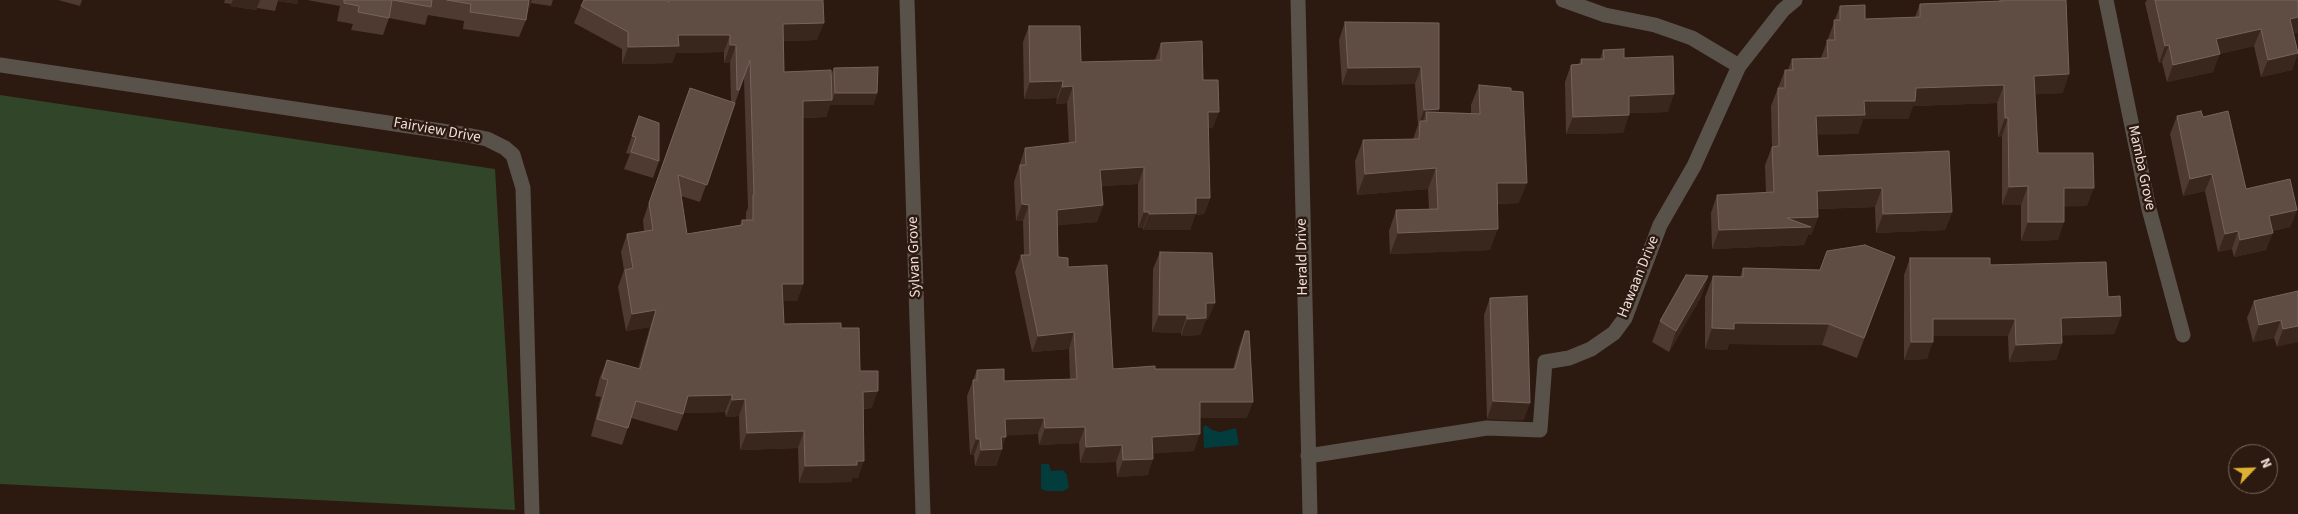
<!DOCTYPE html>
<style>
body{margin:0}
#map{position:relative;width:2298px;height:514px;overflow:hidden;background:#2c1910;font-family:"Source Sans 3",sans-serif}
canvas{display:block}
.north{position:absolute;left:2228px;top:444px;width:50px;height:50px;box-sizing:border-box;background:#2c1910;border:1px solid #7a6961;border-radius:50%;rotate:66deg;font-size:14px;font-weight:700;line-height:20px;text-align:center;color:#eee0da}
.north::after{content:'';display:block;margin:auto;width:18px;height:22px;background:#ddb133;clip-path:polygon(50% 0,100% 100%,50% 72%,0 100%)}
</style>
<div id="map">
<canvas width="2298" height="514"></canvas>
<div class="north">N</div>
</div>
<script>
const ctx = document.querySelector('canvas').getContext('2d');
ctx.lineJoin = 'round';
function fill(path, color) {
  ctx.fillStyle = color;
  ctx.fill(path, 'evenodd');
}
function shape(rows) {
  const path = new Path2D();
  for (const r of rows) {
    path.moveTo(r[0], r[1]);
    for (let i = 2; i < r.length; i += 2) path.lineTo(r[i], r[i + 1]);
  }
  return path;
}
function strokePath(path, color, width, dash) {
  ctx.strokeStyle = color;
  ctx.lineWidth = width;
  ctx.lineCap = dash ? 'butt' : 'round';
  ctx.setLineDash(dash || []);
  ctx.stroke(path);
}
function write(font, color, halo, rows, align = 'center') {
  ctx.font = font + ' "Source Sans 3",sans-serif';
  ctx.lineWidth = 5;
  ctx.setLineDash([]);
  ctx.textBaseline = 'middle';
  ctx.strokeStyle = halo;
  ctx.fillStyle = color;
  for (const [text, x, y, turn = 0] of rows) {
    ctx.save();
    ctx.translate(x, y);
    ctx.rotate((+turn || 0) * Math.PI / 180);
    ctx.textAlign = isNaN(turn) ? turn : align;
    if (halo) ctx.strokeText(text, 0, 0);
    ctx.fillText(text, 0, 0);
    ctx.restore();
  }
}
fill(shape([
 [0,95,495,169,515,510,0,484]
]), '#314528');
fill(shape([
 [1206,425,1212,430,1220,432,1236,428,1239,445,1204,448,1203,427],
 [1041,464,1049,464,1051,471,1063,470,1067,475,1069,488,1063,491,1046,491,1041,489]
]), '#023c3c');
strokePath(shape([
 [907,0,923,514],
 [1298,0,1310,514],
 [1563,0,1605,15,1655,25,1692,38,1739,66],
 [2106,0,2149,209,2183,335],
 [0,65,462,134,487,139,505,148,513,155,523,188,532,514],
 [1308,456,1487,428,1540,430,1545,362,1569,358,1591,349,1614,333,1625,318,1660,225,1694,166,1739,66,1783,10,1795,0]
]), '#59524a', 15);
fill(shape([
 [58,0,82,0,80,6],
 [225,0,298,0,297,4,278,1,275,11,257,8,256,10,230,6,231,4,224,3],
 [307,0,553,0,551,6,531,3,527,14,526,20,519,37,463,29,464,21,428,15,425,25,389,18,383,35,351,30,353,24,337,21,340,6],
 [584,0,823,0,817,40,783,41,784,72,831,75,834,68,877,93,873,105,830,105,826,117,803,118,803,284,797,301,783,301,784,324,841,328,860,371,872,408,863,409,858,478,852,478,851,482,799,483,798,448,740,450,739,416,726,417,725,412,684,413,677,431,631,418,622,445,591,436,601,397,595,396,600,377,607,360,638,369,650,327,626,331,618,287,624,270,621,252,627,234,644,231,643,220,690,88,731,102,730,62,724,63,724,52,676,53,672,63,622,64,622,49,574,23,581,6],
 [744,78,748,208,746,212,746,220,742,220,740,225,687,234,681,196,700,202],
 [1999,0,2066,0,2063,93,2035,94,2038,153,2087,206,2064,206,2058,240,2021,241,2021,205,2002,205,2002,136,1998,137,1997,103,1913,106,1908,119,1863,119,1858,134,1817,134,1818,156,1952,212,1945,230,1876,233,1875,207,1817,209,1818,217,1811,235,1808,235,1804,245,1712,249,1711,213,1717,195,1766,193,1765,165,1772,147,1771,106,1785,70,1788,70,1792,59,1821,58,1840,6,1865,19,1915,17,1920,4,1999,1],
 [2147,0,2298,0,2293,34,2298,53,2292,70,2261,77,2254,46,2219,54,2213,72,2167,82,2162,62,2159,63,2145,3],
 [1345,22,1439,23,1439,109,1438,112,1471,113,1471,105,1479,85,1519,203,1497,204,1490,250,1390,254,1389,231,1396,210,1429,209,1428,189,1357,195,1355,161,1363,140,1413,139,1418,125,1415,84,1342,85,1339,40],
 [1029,26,1081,62,1155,60,1161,43,1203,80,1213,128,1208,128,1210,198,1204,214,1195,215,1190,230,1143,230,1143,228,1138,228,1138,184,1101,186,1103,205,1097,222,1057,225,1058,257,1068,267,1113,369,1233,369,1239,347,1245,331,1247,418,1200,418,1194,451,1153,453,1148,475,1117,477,1116,462,1080,463,1079,443,1039,445,1038,434,1005,435,1002,447,1002,449,996,466,975,466,974,455,970,455,967,396,977,370,1004,381,1070,379,1069,349,1032,352,1015,272,1021,255,1024,255,1023,221,1016,221,1014,182,1025,148,1069,143,1067,103,1056,104,1057,98,1024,99,1023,42],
 [1603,50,1624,58,1668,112,1629,113,1623,133,1566,134,1565,82,1571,65,1579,64,1581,59,1600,59],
 [639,116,659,161,653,178,624,169,630,154,626,153],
 [2177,116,2203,117,2246,189,2297,210,2290,227,2272,231,2266,250,2234,257,2232,249,2218,252,2205,191,2183,196,2170,134],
 [1160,252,1208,320,1206,320,1200,335,1181,336,1181,333,1152,332,1153,269],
 [1895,257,1857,358,1822,345,1729,344,1727,350,1705,349,1705,297,1713,276,1740,277,1743,268,1820,270],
 [1910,258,1990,265,2108,297,2121,316,2114,334,2062,335,2062,343,2056,360,2009,362,2008,336,1933,336,1927,359,1904,360,1904,275],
 [1708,276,1701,297,1669,352,1652,342,1660,321],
 [2298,291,2277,347,2274,338,2253,342,2247,318,2254,301],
 [1490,298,1524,420,1487,419,1484,315]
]), '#4e3a31');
fill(shape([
 [233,0,260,0,256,10,230,6],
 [278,0,298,0,297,4,278,1],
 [528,0,532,0,527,14,523,13],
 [2298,17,2298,33,2284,36,2290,19],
 [824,23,817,40,776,41,783,24],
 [2261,29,2254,46,2209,56,2216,39],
 [678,35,730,35,724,52,676,53,672,63,622,64,628,47],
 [730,45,736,45,730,62,724,63],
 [2169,45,2162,62,2159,63,2165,46],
 [2298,53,2292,70,2261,77,2268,60],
 [2220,54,2213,72,2167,82,2173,65],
 [1421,67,1415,84,1342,85,1348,68],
 [2069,74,2063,93,2028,95,2034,76],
 [1063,81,1057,98,1024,99,1030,82],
 [2004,85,1997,103,1913,106,1908,119,1863,119,1858,134,1810,135,1816,116,1864,101,1916,88],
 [1073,86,1067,103,1056,104,1062,87],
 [835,93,877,93,873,105,830,105,826,117,796,118,803,101,832,100],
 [1674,94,1668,112,1623,113,1629,96],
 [1439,109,1433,126,1426,112,1421,127,1419,123,1424,110],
 [1208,112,1219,112,1213,128,1202,128],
 [1629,115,1623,133,1566,134,1573,117],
 [2005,118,2008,118,2002,136,1998,137],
 [1144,167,1138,184,1094,187,1100,170],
 [1436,168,1428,189,1357,195,1365,174],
 [2212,174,2205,191,2183,196,2190,179],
 [1497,183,1527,183,1519,203,1489,204],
 [2028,186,2021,205,2002,205,2009,187],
 [1882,188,1875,207,1810,209,1817,191],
 [2064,188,2094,188,2087,206,2058,207],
 [1196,198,1210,198,1204,214,1195,215,1190,230,1143,230,1149,214],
 [1022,204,1029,205,1023,221,1016,221],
 [1103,205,1097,222,1051,226,1057,210],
 [2297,210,2290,227,2262,233,2269,216],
 [1144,212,1149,212,1143,228,1138,228],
 [1952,212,1945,230,1876,233,1883,214],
 [1818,217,1811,235,1808,235,1804,245,1712,249,1719,230,1787,218],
 [2028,222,2064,222,2058,240,2021,241],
 [1498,229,1490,250,1390,254,1398,233],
 [2238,231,2232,249,2218,252,2225,234],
 [2273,233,2266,250,2234,257,2240,240],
 [1708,276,1701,297,1669,352,1676,331],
 [782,284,803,284,797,301,776,301],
 [1206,303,1215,303,1208,320,1206,320,1200,335,1181,336,1187,319],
 [656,310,650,327,626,331,632,314],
 [1159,315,1187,315,1181,333,1152,332],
 [2121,316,2114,334,2055,336,2061,318],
 [1933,319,2015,319,2008,336,1927,336],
 [2281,320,2274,338,2253,342,2259,325],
 [1734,323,1829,324,1822,345,1729,344,1727,350,1705,349,1712,328],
 [2298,326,2298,342,2277,347,2283,329],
 [1074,332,1069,349,1032,352,1038,336],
 [1911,342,1933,342,1927,359,1904,360],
 [2062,343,2056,360,2009,362,2016,345],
 [878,391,872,408,856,409,863,392],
 [732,395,725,412,682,413,688,396],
 [745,399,739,416,726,417,732,400],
 [1493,401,1530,403,1524,420,1487,419],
 [1200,402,1253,402,1247,418,1194,418],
 [1044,418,1038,434,999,436,1005,419],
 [1085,427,1079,443,1039,445,1045,428],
 [804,431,798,448,740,450,747,433],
 [1200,434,1194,451,1146,454,1152,437],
 [1001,437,1006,437,996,466,975,466,981,450],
 [976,439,980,439,974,455,970,455],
 [1122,445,1116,462,1080,463,1086,447],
 [1153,459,1148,475,1117,477,1123,460],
 [857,461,864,461,858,478,852,478,851,482,799,483,805,466]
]), '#39261c');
const building = shape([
 [344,0,392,0,389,18,358,12,359,6,344,3,344,0],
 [393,0,432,0,431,7,393,0],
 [447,0,529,0,526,20,470,12,471,4,447,0],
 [584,0,666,0,669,2,669,0,823,0,824,23,783,24,784,72,831,70,832,100,803,101,803,284,782,284,784,324,841,323,841,328,859,328,860,371,878,371,878,391,863,392,864,461,857,461,857,465,805,466,804,431,747,433,745,399,732,400,732,395,688,396,683,414,636,401,628,428,597,419,608,380,602,378,607,360,640,369,656,310,632,314,625,270,633,268,627,234,653,230,649,203,690,88,735,103,707,185,678,175,687,234,742,225,742,220,753,220,753,195,754,195,750,60,739,90,737,90,736,45,730,45,730,35,678,35,679,46,628,47,628,32,581,6,584,0],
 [2002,0,2066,0,2069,74,2034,76,2038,153,2093,153,2094,188,2064,188,2064,222,2028,222,2028,186,2009,187,2008,118,2005,118,2004,85,1916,88,1915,101,1864,101,1865,115,1816,116,1818,156,1949,151,1952,212,1883,214,1882,188,1817,191,1818,217,1787,218,1811,227,1719,230,1717,195,1774,192,1772,147,1779,146,1778,88,1785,88,1785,70,1793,70,1792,59,1828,58,1827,40,1835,40,1834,20,1840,20,1840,6,1865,5,1865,19,1920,17,1920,4,2002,1,2002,0],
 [2155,0,2298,0,2298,17,2290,19,2298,53,2268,60,2261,29,2216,39,2220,54,2173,65,2169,45,2165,46,2155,0],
 [1345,22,1439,23,1439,109,1424,110,1421,67,1348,68,1345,22],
 [1029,26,1080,26,1081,62,1161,60,1161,43,1202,41,1203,80,1218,80,1219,112,1208,112,1210,198,1196,198,1196,213,1149,214,1149,212,1144,212,1144,167,1100,170,1103,205,1057,210,1058,257,1068,258,1068,267,1107,265,1113,369,1155,366,1155,369,1235,369,1245,331,1249,331,1253,402,1200,402,1200,434,1152,437,1153,459,1123,460,1122,445,1086,447,1085,427,1045,428,1044,418,1005,419,1006,437,1001,437,1002,449,981,450,980,439,976,439,973,380,977,380,977,370,1004,369,1004,381,1077,379,1074,332,1038,336,1021,255,1030,255,1029,205,1022,204,1020,165,1026,165,1025,148,1076,142,1073,86,1062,87,1063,81,1030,82,1029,26],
 [1624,49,1624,58,1673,56,1674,94,1629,96,1629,115,1573,117,1571,65,1582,64,1581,59,1604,59,1603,50,1624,49],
 [878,67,877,93,835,93,834,68,878,67],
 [1479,85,1511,88,1511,91,1523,92,1527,183,1497,183,1498,229,1398,233,1396,210,1438,209,1436,168,1365,174,1363,140,1419,139,1420,121,1427,121,1426,112,1480,114,1479,85],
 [2201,111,2203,117,2228,111,2246,189,2290,179,2297,210,2269,216,2273,233,2240,240,2238,231,2225,234,2212,174,2190,179,2177,116,2201,111],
 [639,116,659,123,659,161,631,152,636,137,632,136,639,116],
 [1865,245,1895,257,1864,338,1829,324,1734,323,1734,329,1712,328,1713,276,1743,277,1743,268,1820,270,1827,251,1865,245],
 [1160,252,1212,253,1215,303,1206,303,1206,318,1187,319,1187,315,1159,315,1160,252],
 [1910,258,1990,258,1990,265,2106,262,2108,297,2120,296,2121,316,2061,318,2062,343,2016,345,2015,319,1933,319,1933,342,1911,342,1910,258],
 [1686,275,1708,276,1676,331,1660,321,1686,275],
 [2298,291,2298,326,2283,329,2281,320,2259,325,2254,301,2298,291],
 [1527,296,1530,403,1493,401,1490,298,1527,296]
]);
fill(building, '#5f4c43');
strokePath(building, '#76635b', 1);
write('15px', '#eee0da', '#2c1910', [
 ["Fairview Drive",437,131,10],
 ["Mamba Grove",2141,168,78],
 ["Sylvan Grove",915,257,-92],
 ["Herald Drive",1303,257,-91],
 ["Hawaan Drive",1639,277,-68]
]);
</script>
